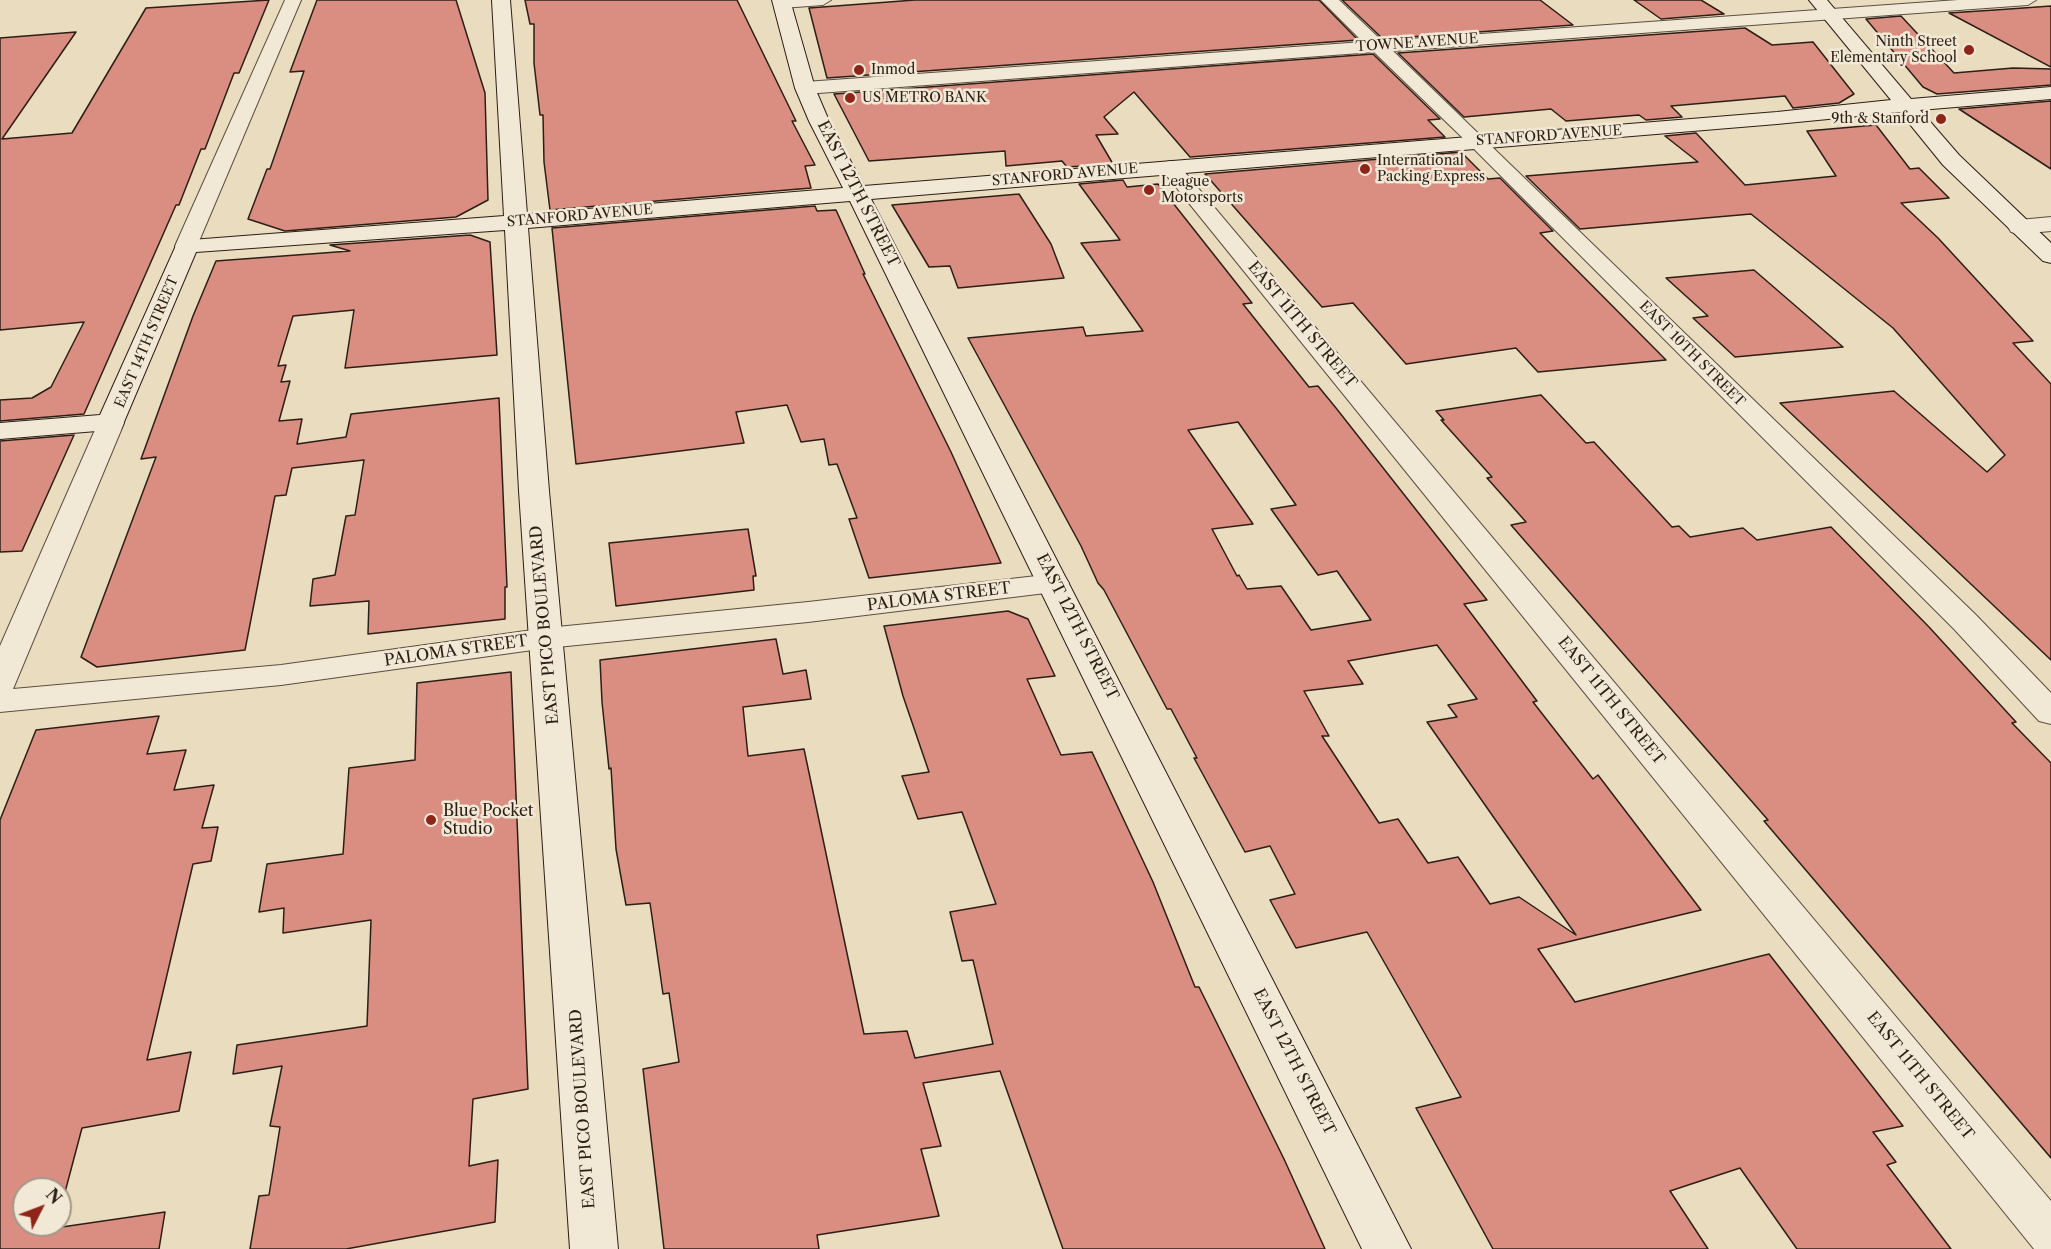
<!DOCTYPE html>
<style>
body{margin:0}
#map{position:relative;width:2051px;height:1249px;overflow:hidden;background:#eadcbe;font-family:"Libre Caslon Text",serif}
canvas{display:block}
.north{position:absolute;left:12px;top:1177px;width:60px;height:60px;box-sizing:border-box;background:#f1e8d5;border:2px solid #a39789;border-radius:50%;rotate:48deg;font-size:16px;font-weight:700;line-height:24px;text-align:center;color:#2d1e16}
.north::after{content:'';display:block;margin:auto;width:21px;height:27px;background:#8f2418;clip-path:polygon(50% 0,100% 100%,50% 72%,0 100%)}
</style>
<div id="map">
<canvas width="2051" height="1249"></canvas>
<div class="north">N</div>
</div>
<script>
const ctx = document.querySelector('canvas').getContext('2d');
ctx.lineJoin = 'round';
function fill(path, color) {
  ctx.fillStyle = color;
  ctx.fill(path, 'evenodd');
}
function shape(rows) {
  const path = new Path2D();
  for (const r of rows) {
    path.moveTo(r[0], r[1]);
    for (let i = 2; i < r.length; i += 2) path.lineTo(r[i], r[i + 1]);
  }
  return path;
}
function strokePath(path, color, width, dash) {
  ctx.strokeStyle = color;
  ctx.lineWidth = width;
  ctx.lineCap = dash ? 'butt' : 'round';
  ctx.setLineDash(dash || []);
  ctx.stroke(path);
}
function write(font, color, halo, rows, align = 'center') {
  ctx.font = font + ' "Libre Caslon Text",serif';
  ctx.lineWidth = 5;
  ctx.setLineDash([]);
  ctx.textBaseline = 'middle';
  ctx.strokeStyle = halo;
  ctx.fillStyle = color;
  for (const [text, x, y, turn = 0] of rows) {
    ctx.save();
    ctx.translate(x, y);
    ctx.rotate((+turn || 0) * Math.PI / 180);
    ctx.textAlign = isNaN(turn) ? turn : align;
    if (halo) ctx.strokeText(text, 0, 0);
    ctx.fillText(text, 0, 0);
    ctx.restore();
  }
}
const building = shape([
 [269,0,239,73,234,73,205,149,201,149,179,205,176,205,84,414,0,421,0,400,32,398,51,387,84,322,0,330,0,38,76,32,2,139,72,133,146,8,269,0],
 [317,0,456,0,485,93,488,200,456,217,285,231,248,219,267,169,270,169,304,71,290,72,317,0],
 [525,0,737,0,796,121,792,121,815,165,805,166,811,188,550,210,544,162,543,115,540,115,534,63,534,24,530,24,525,0],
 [915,0,1319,0,1358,40,827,78,809,8,915,0],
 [1342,0,1540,0,1573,25,1383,39,1342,0],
 [1634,0,1701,0,1724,14,1661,19,1634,0],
 [2051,6,2051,67,1949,13,1995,10,2051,6],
 [1901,16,1954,73,2013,68,2051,69,2051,85,1937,94,1923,87,1866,19,1901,16],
 [1745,28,1772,45,1813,42,1854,94,1839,103,1793,108,1785,96,1671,106,1682,117,1646,120,1639,115,1566,121,1551,109,1464,117,1398,53,1745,28],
 [1373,54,1440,119,1428,120,1445,137,1190,157,1134,92,1104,117,1118,134,1096,135,1113,164,1067,167,1062,161,1006,166,1005,151,869,161,834,94,1373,54],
 [2051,101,2051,169,1959,109,2051,101],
 [1876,125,1910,169,1919,168,1949,198,1901,203,1938,238,2033,341,2013,343,2051,384,2051,660,1780,403,1894,391,1987,472,2005,455,1893,328,1751,214,1580,229,1526,176,1698,162,1665,136,1696,133,1745,185,1836,176,1807,131,1876,125],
 [1461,152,1488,179,1500,178,1553,231,1540,233,1666,360,1538,372,1516,348,1406,364,1353,303,1322,307,1205,174,1461,152],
 [1123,180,1127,187,1158,184,1252,303,1243,304,1309,387,1318,386,1336,408,1487,600,1464,604,1537,701,1533,702,1593,779,1598,775,1701,910,1538,949,1575,1002,1769,954,1903,1126,1873,1132,1896,1162,1887,1165,1951,1249,1797,1249,1740,1168,1670,1191,1708,1249,1493,1249,1416,1108,1461,1097,1367,932,1296,948,1270,900,1295,894,1270,846,1245,852,1194,758,1197,758,1171,709,1167,709,1104,590,1098,583,1081,546,968,338,1083,327,1086,336,1143,331,1081,243,1120,240,1079,184,1123,180],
 [1238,422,1296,505,1271,509,1318,575,1337,571,1371,620,1311,630,1281,586,1247,589,1239,575,1237,576,1212,529,1253,524,1188,430,1238,422],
 [1437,645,1477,699,1448,705,1457,717,1427,722,1576,935,1519,897,1490,904,1458,857,1428,863,1398,819,1379,823,1322,736,1329,736,1304,691,1363,684,1348,661,1437,645],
 [1019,194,1051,244,1064,278,958,288,950,266,929,267,892,205,1019,194],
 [815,206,817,211,836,210,865,274,863,274,951,452,1001,563,869,578,849,519,857,518,837,464,829,465,824,439,801,442,787,405,736,412,744,443,576,464,552,228,815,206],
 [470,235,490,242,497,355,345,368,354,310,293,316,278,366,286,365,281,382,290,381,279,421,302,419,297,444,346,437,351,414,499,398,507,587,505,587,505,619,368,634,369,601,310,606,313,579,335,575,346,516,355,515,364,460,292,468,286,495,275,496,245,650,97,667,81,657,156,457,141,459,193,316,216,261,350,251,330,245,470,235],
 [1754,270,1843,347,1735,357,1693,318,1708,316,1666,278,1754,270],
 [1541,395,1586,443,1594,442,1672,527,1679,526,1690,537,1743,528,1757,540,1831,527,1929,627,2016,722,2012,723,2051,763,2051,1158,1764,821,1768,820,1511,525,1526,522,1487,478,1492,477,1441,420,1444,420,1436,411,1541,395],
 [74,435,22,551,0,552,0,441,74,435],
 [748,529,756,576,753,576,754,590,616,606,609,543,748,529],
 [1008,611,1028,619,1055,676,1027,679,1061,755,1092,752,1153,882,1195,987,1199,987,1284,1159,1325,1249,1063,1249,1000,1071,923,1083,941,1146,921,1149,939,1216,817,1235,819,1249,664,1249,643,1069,679,1062,669,993,663,994,650,903,626,905,616,849,611,768,609,769,602,702,600,660,776,639,783,674,806,670,811,699,743,707,748,756,804,749,864,1034,907,1031,915,1058,993,1044,973,960,962,961,950,912,996,904,962,812,918,819,902,776,929,772,903,696,884,626,1008,611],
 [511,672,528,1089,473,1099,469,1166,498,1160,495,1222,346,1249,250,1249,259,1196,269,1195,280,1127,270,1126,282,1066,233,1074,237,1045,367,1026,371,920,283,933,284,908,259,912,267,864,343,854,349,768,415,760,417,683,511,672],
 [159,716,147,754,186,750,174,790,214,785,202,828,218,827,211,861,193,864,147,1060,191,1052,179,1111,82,1128,60,1211,60,1189,24,1189,24,1225,56,1225,55,1228,165,1212,159,1249,0,1249,0,820,36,730,159,716]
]);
fill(building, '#da8e82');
strokePath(building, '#2d1e16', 1.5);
const street = shape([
 [285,0,301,0,197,246,194,251,186,253,178,251,175,246,285,0],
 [776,0,831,0,823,5,782,8,776,7,774,3,776,0],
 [1321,0,1339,0,1382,41,1958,0,2036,0,2028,5,1393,51,1976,615,2051,693,2051,724,2039,721,1954,629,1470,145,1374,52,805,94,798,92,796,88,798,84,805,82,1363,42,1321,0],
 [1170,161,1177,163,2051,1201,2051,1249,2034,1249,1163,171,1160,167,1163,163,1170,161],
 [2051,217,2051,231,2019,234,2011,232,2008,227,2011,222,2019,220,2051,217],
 [111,415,120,417,124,423,13,689,281,665,547,628,808,602,1054,574,1065,577,1069,583,1065,589,1054,592,808,622,547,648,281,685,0,712,0,646,98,423,102,417,111,415]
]);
const secondary = shape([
 [492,0,510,0,527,214,843,188,809,121,795,88,772,0,790,0,815,88,829,121,864,186,1777,112,1891,100,1809,0,1827,0,1911,99,2051,87,2051,99,1920,110,1959,155,2051,243,2051,263,2043,261,1943,165,1900,112,1777,124,871,199,1411,1249,1362,1249,850,201,528,228,549,491,618,1249,570,1249,519,491,505,230,196,252,121,429,0,439,0,423,100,415,178,241,504,216,492,0]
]);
strokePath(street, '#5c4e40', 2);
strokePath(secondary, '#2d1e16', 2);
fill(street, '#f1e8d5');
fill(secondary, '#f1e8d5');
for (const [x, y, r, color] of [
 [1969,50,6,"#8f2418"],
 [859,70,6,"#8f2418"],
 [850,98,6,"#8f2418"],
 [1941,119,6,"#8f2418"],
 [1365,169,6,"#8f2418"],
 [1149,190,6,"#8f2418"],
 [431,820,6,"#8f2418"]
]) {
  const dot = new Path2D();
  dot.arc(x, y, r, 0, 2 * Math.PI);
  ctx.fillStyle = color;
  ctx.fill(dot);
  strokePath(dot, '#f1e8d5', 2);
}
write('14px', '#2d1e16', '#f1e8d5', [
 ["Ninth Street",1957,42,"right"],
 ["Elementary School",1957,58,"right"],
 ["Inmod",871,70],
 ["US METRO BANK",862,98],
 ["9th & Stanford",1929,119,"right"],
 ["International",1377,161],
 ["Packing Express",1377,177],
 ["League",1161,182],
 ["Motorsports",1161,198]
], 'left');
write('14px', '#2d1e16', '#f1e8d5', [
 ["TOWNE AVENUE",1417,43,-4],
 ["STANFORD AVENUE",1549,136,-4],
 ["STANFORD AVENUE",1065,175,-5],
 ["STANFORD AVENUE",580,216,-5],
 ["EAST 14TH STREET",147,342,-67],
 ["EAST 10TH STREET",1692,354,45]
]);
write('16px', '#2d1e16', '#f1e8d5', [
 ["EAST 12TH STREET",858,194,63],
 ["EAST 11TH STREET",1302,325,50],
 ["PALOMA STREET",939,597,-7],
 ["EAST PICO BOULEVARD",545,625,-95],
 ["EAST 12TH STREET",1077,627,63],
 ["PALOMA STREET",456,651,-8],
 ["EAST 11TH STREET",1611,701,51],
 ["EAST 12TH STREET",1294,1062,63],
 ["EAST 11TH STREET",1920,1076,51],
 ["EAST PICO BOULEVARD",583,1109,-94]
]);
write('16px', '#2d1e16', '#f1e8d5', [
 ["Blue Pocket",443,811],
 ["Studio",443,829]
], 'left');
</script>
